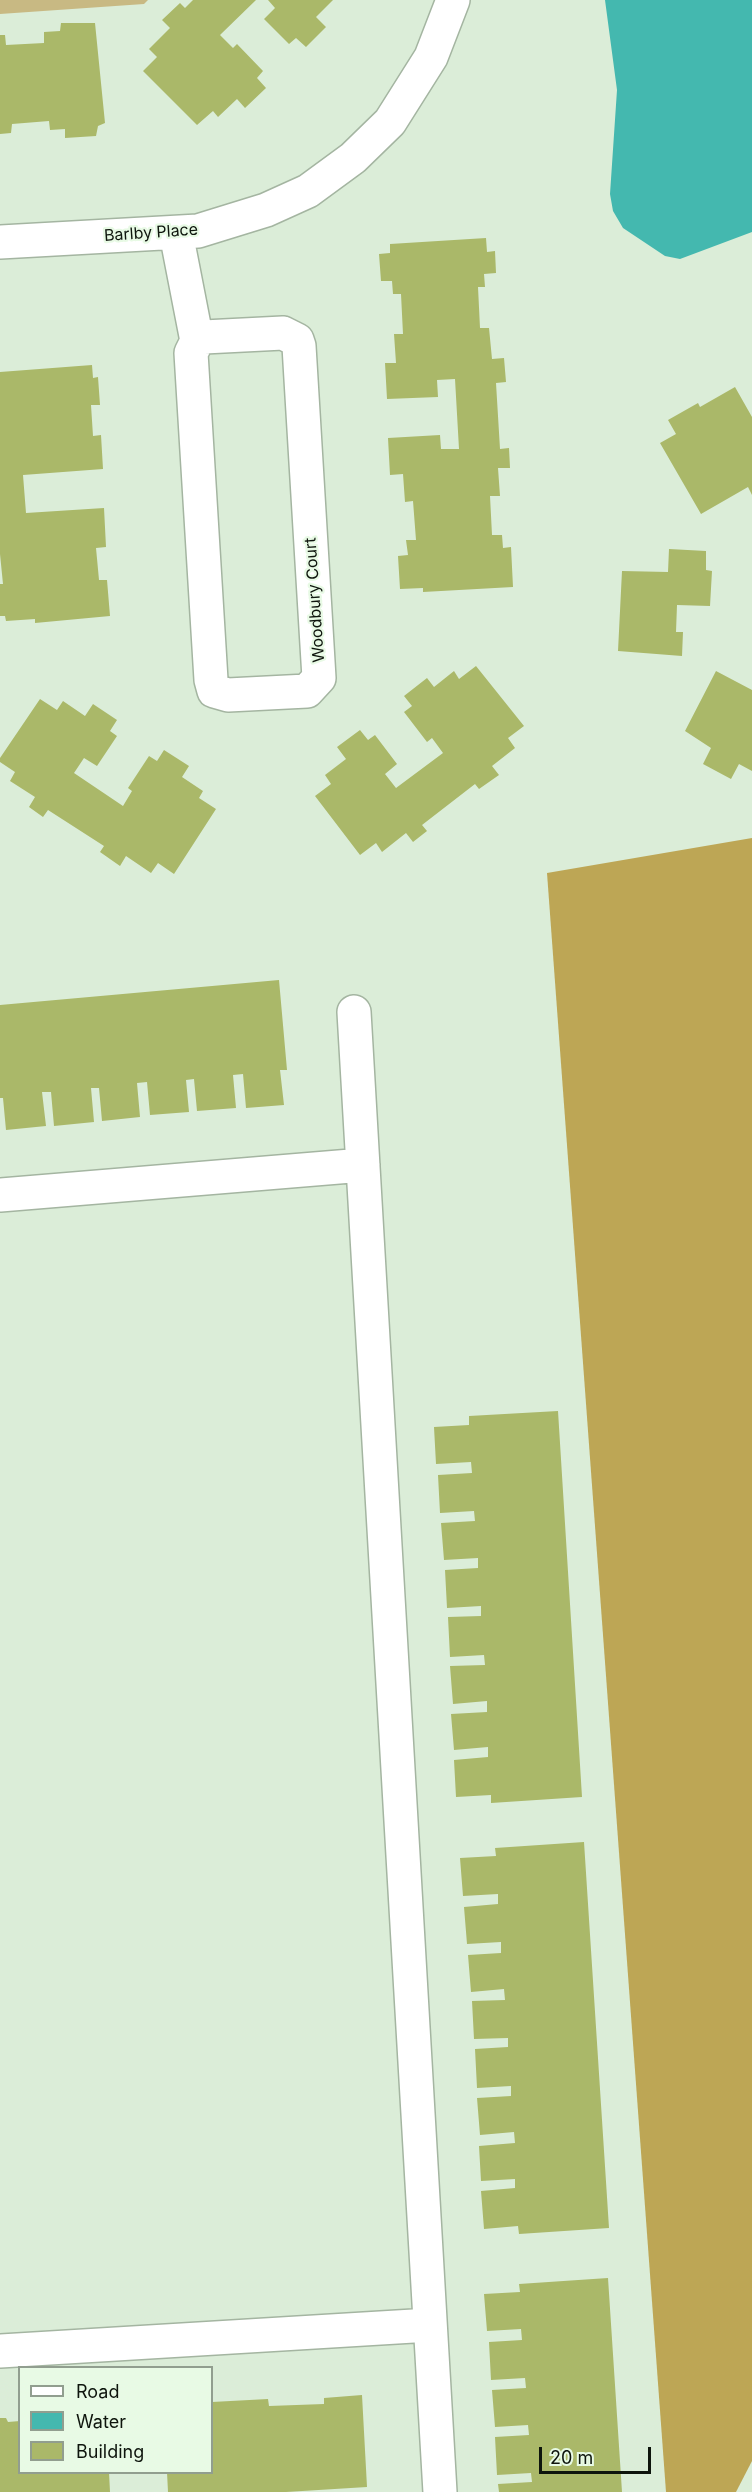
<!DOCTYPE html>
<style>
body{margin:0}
#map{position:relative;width:752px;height:2492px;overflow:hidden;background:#dbedd8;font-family:Inter,sans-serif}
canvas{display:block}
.legend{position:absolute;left:18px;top:2366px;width:195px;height:108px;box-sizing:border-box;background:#e8fae5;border:2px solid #919e8f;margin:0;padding:8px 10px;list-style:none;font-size:18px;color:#0e150d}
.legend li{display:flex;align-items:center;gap:12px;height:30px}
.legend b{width:30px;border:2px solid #919e8f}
.scale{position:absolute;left:539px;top:2447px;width:112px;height:27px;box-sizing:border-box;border:3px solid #0e150d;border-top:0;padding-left:8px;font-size:18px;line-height:21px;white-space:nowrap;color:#0e150d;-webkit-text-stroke:4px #e8fae5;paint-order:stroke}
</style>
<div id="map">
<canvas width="752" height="2492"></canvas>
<ul class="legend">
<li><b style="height:8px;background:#fff"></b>Road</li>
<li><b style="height:16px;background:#44b8af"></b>Water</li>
<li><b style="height:16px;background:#aab869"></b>Building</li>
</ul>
<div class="scale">20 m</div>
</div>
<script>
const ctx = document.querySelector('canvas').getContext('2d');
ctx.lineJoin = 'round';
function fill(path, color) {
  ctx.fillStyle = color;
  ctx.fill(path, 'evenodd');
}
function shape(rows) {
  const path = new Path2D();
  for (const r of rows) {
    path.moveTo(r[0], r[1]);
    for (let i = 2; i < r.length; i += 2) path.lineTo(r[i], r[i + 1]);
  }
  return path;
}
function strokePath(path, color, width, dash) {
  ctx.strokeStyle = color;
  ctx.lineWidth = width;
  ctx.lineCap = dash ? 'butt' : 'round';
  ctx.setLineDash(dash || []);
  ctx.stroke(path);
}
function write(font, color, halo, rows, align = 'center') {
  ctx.font = font + ' Inter,sans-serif';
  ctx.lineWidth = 4.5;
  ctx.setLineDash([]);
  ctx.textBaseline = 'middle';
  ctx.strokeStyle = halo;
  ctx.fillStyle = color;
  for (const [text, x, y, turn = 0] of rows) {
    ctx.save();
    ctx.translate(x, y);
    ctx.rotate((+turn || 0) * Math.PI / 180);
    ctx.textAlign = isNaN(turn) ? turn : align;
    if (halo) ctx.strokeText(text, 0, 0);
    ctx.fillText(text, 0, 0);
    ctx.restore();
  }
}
fill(shape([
 [0,0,148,0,144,4,0,14]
]), '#c8b983');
fill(shape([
 [752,838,752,2461,736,2492,666,2492,547,873]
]), '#bda655');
fill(shape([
 [605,0,752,0,752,232,680,259,665,256,623,228,613,211,610,194,617,90]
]), '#44b8af');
fill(shape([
 [193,0,256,0,220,35,233,48,237,44,263,71,257,78,266,88,245,108,237,99,218,117,213,111,197,125,143,71,157,57,149,49,170,28,162,20,180,3,185,8],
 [268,0,333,0,316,17,326,27,306,47,296,38,289,44,264,19,275,8],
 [61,23,95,23,105,123,98,126,96,136,65,138,65,129,50,130,49,121,12,124,11,133,0,134,0,35,5,35,6,45,44,43,44,32,60,31],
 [486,238,487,252,495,251,496,273,484,274,485,287,478,287,480,328,489,328,492,359,504,358,506,382,496,383,500,449,509,448,510,468,498,468,500,496,490,496,492,535,502,535,503,548,511,547,513,587,423,592,423,588,400,589,398,556,408,555,406,540,416,540,413,501,405,502,403,474,390,475,388,438,440,435,441,449,459,449,455,379,437,380,438,397,387,399,385,363,396,363,394,334,403,334,401,294,393,294,392,281,381,281,379,254,390,253,390,244],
 [92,365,93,378,98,377,100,405,91,405,93,436,101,435,103,469,23,475,26,513,104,508,106,547,96,548,99,580,107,580,110,616,35,623,35,619,6,621,5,616,0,616,0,584,3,584,0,554,0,372],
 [735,387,752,417,752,495,748,487,701,514,660,443,676,434,668,420,698,403,700,407],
 [669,549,706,551,706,570,712,571,710,606,677,605,676,632,683,632,682,656,618,651,622,571,668,572],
 [476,666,524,726,508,738,515,748,492,766,499,775,479,789,475,784,422,825,427,831,413,842,406,833,382,852,376,843,360,855,315,796,331,784,325,775,346,759,337,747,360,730,368,740,375,735,397,764,385,774,396,788,443,753,432,738,427,742,404,712,412,706,404,696,427,678,434,687,454,671,459,679],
 [716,671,752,690,752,771,739,764,731,779,703,764,711,748,685,731],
 [40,699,57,710,63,701,85,716,93,704,117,720,110,731,117,736,97,766,84,758,74,773,123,806,132,791,128,788,149,756,157,761,164,750,189,766,182,777,203,791,199,798,216,809,174,874,158,863,151,873,126,856,120,866,100,852,104,846,48,810,43,817,29,807,35,797,10,781,15,772,0,762,0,758],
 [279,980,287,1070,280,1070,284,1105,246,1108,243,1074,233,1075,236,1108,197,1111,194,1079,186,1080,189,1112,150,1115,147,1082,137,1083,140,1117,102,1121,99,1088,91,1088,94,1122,54,1126,51,1092,42,1092,46,1126,6,1130,3,1098,0,1098,0,1005],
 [558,1411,582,1797,491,1803,491,1795,456,1797,454,1760,488,1757,488,1747,454,1750,451,1714,487,1712,487,1701,453,1704,450,1666,485,1665,484,1655,450,1657,448,1617,481,1616,481,1606,447,1608,445,1570,478,1568,478,1558,444,1560,441,1523,475,1521,474,1511,440,1513,438,1475,472,1473,471,1462,436,1464,434,1427,469,1425,469,1416],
 [584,1842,609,2228,519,2234,518,2226,484,2229,481,2191,515,2188,515,2179,481,2181,479,2146,515,2143,514,2132,480,2135,477,2098,511,2096,511,2086,477,2088,475,2049,508,2047,508,2038,474,2039,472,2001,505,2000,504,1989,471,1992,468,1955,501,1953,501,1942,467,1944,464,1907,498,1904,498,1894,463,1896,460,1858,496,1856,495,1848],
 [608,2278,622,2492,499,2492,498,2484,532,2482,531,2473,497,2475,495,2437,529,2435,528,2425,495,2427,492,2390,526,2388,525,2378,491,2380,489,2342,522,2340,521,2329,487,2331,484,2294,520,2292,519,2284],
 [362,2395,367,2487,286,2492,168,2492,167,2472,212,2472,212,2402,268,2399,269,2406,324,2404,324,2398],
 [0,2418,6,2418,8,2422,20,2421,20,2472,109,2472,110,2492,0,2492]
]), '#aab869');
const minor = shape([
 [176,233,197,341],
 [0,242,198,231,266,210,308,191,353,158,390,122,431,57,453,0],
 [283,333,297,340,299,346,319,678,307,691,228,695,214,691,211,680,191,353,197,341,204,337,283,333],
 [354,1012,440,2492],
 [0,1195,363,1165],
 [0,2351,430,2325]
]);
strokePath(minor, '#a4b5a1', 36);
strokePath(minor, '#fff', 33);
write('16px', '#0e150d', '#e8fae5', [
 ["Barlby Place",151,233,-4],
 ["Woodbury Court",315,600,-94]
]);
</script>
